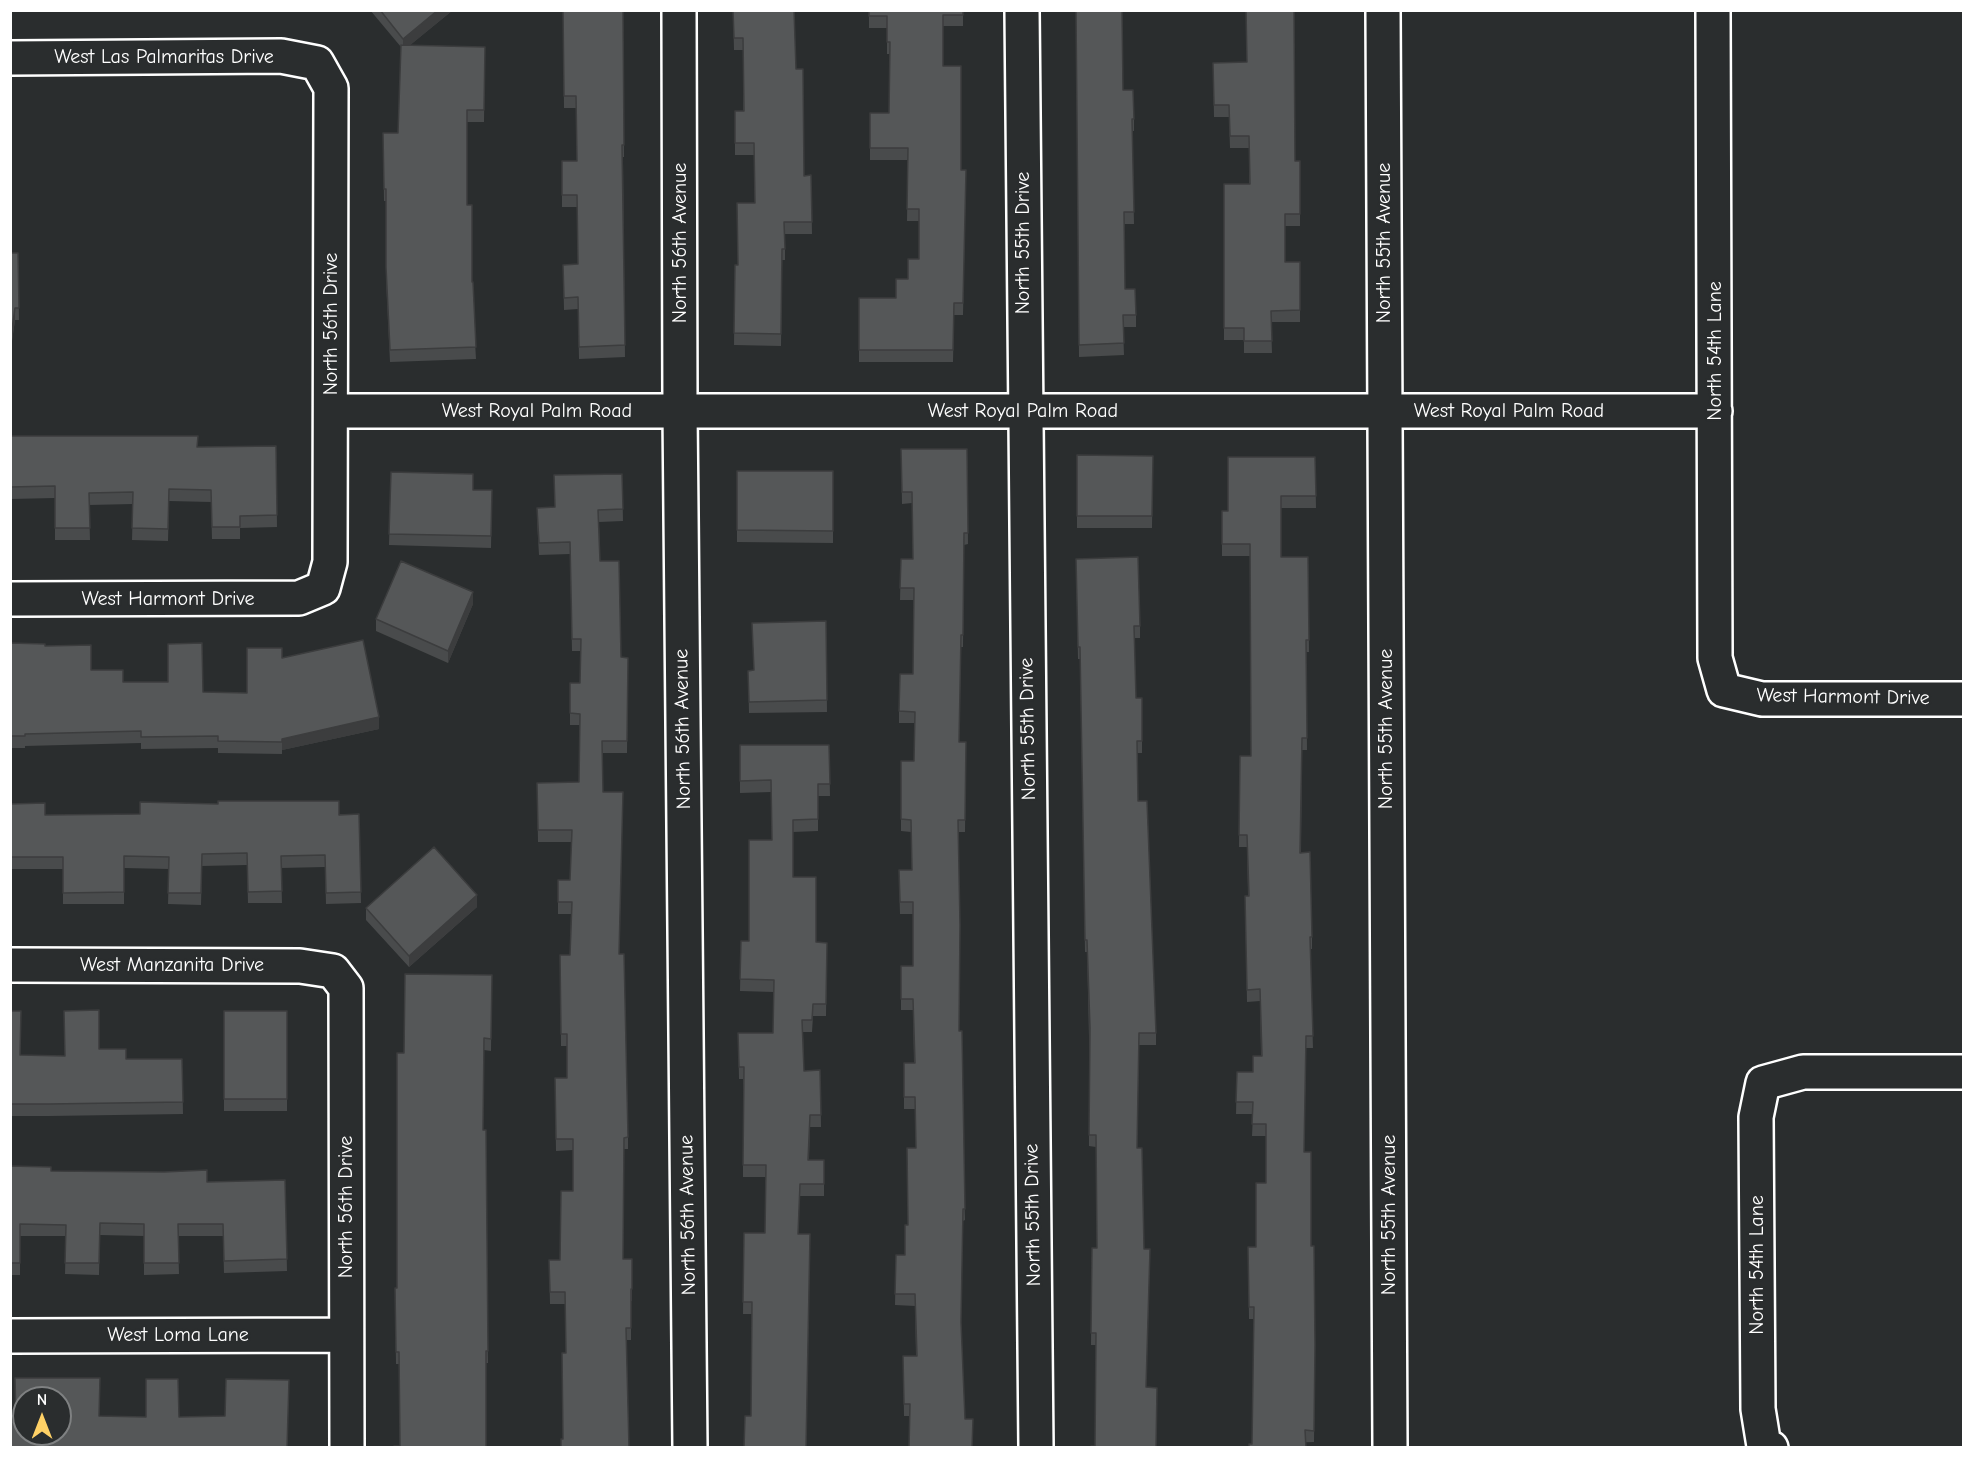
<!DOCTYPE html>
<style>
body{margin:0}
#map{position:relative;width:1974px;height:1458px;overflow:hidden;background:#2a2d2e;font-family:"Comic Neue",sans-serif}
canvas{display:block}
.frame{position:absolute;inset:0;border:12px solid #fff;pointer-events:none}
.north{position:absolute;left:12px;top:1386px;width:60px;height:60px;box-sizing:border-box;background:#2a2d2e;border:2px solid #7f8182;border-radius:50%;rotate:0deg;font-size:16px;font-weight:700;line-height:24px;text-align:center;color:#fff}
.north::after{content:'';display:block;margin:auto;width:21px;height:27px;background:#ffd166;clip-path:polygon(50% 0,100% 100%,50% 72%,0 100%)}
</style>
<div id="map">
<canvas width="1974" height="1458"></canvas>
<div class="frame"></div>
<div class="north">N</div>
</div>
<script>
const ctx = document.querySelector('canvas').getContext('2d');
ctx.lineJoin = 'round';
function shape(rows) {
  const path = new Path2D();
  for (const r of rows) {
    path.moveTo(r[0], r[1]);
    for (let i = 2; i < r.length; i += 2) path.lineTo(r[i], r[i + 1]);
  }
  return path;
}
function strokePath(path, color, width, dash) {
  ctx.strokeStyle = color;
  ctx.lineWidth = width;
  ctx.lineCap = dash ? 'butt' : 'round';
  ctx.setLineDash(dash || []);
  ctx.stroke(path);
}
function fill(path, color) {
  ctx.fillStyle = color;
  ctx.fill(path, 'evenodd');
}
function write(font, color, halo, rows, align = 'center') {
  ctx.font = font + ' "Comic Neue",sans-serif';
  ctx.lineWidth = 4.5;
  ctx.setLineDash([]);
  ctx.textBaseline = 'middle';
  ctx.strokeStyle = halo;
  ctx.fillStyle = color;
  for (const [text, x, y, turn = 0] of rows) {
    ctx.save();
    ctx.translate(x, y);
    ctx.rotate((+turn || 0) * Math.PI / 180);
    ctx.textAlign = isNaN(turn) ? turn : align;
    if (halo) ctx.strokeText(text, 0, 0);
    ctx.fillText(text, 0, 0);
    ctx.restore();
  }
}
const minor = shape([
 [679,10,680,411,690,1448],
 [1022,10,1036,1448],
 [1383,10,1390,1448],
 [1713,10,1715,658,1724,690,1762,699,1964,699],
 [10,58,281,56,317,63,331,88,330,562,323,588,299,598,10,599],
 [331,411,1715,411],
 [10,965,300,966,333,971,346,988,347,1448],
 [10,1336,345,1335],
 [1771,1448,1764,1446,1758,1409,1756,1117,1763,1083,1803,1072,1964,1072]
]);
strokePath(minor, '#fff', 38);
strokePath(minor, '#2a2d2e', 33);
fill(shape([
 [370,10,453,10,410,45,485,47,484,122,467,122,467,205,476,359,390,362,386,279,386,201,384,201,383,133,398,133,401,47],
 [563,10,623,10,624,157,623,157,625,357,579,359,578,309,564,310,563,265,578,264,577,207,562,207,562,161,577,161,576,108,564,108],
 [733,10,796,69,804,176,811,175,812,234,785,234,785,260,782,260,781,346,734,345,735,265,738,265,755,203,754,155,735,155,735,111,743,111,743,50,734,50],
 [869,10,963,10,963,26,943,26,943,66,961,170,966,170,963,315,954,315,953,362,859,362,859,298,896,298,919,259,919,221,907,221,908,160,870,160,870,113,889,113,890,54,887,54,887,28,869,28],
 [1076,10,1123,90,1134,119,1134,131,1132,131,1134,224,1124,224,1125,289,1136,315,1136,327,1123,327,1124,355,1079,357],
 [1247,62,1295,161,1300,161,1300,226,1285,226,1285,262,1300,262,1300,322,1271,322,1272,353,1244,353,1244,340,1224,340,1224,184,1249,184,1249,148,1230,148,1229,117,1214,117,1213,63],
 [18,253,19,320,15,320,10,355],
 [10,436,198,447,276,446,277,527,240,528,240,539,212,539,211,502,169,501,168,541,132,540,133,504,89,505,90,540,55,540,55,498,11,499,10,540],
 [901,449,967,449,968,544,964,545,963,647,961,647,959,742,966,742,965,832,959,832,959,1031,965,1220,963,1221,910,1416,904,1416,903,1356,916,1356,915,1306,895,1305,896,1255,905,1255,916,1148,915,1109,904,1109,904,1063,914,1063,913,1010,901,1010,901,966,913,966,913,914,900,914,899,882,912,870,911,832,901,831,901,761,914,761,915,723,899,723,899,711,913,674,914,600,900,600,901,559,913,559,912,503,902,504],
 [1077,455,1153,456,1152,528,1077,528],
 [1315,457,1316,508,1281,508,1281,557,1308,557,1309,652,1306,652,1307,750,1302,750,1301,853,1312,937,1312,949,1310,949,1313,1048,1306,1048,1304,1152,1311,1246,1315,1357,1314,1442,1252,1444,1254,1319,1249,1319,1248,1247,1256,1247,1266,1183,1266,1136,1252,1136,1253,1114,1236,1114,1237,1072,1253,1072,1261,1056,1260,1001,1247,1002,1245,896,1248,896,1247,847,1239,847,1240,756,1251,756,1250,556,1222,556,1222,511,1228,511],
 [737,471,833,471,833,543,737,542],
 [391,472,473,490,492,490,491,548,389,545],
 [622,474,623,521,599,522,600,561,621,657,628,658,627,753,602,753,603,792,619,954,628,1137,628,1149,624,1149,623,1259,632,1259,632,1301,631,1301,631,1340,627,1340,563,1439,566,1353,565,1304,550,1304,549,1260,560,1260,573,1191,573,1150,556,1151,555,1090,567,1078,567,1046,561,1046,560,955,570,955,571,914,558,914,558,902,570,880,572,842,538,842,537,783,579,782,580,725,570,725,570,713,580,683,581,651,572,651,570,554,539,555,537,520],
 [1076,559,1140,626,1140,638,1134,638,1136,698,1142,698,1142,753,1137,753,1138,801,1156,1033,1156,1045,1139,1045,1095,1446,1096,1345,1091,1345,1092,1248,1097,1248,1096,1147,1089,1146,1089,1037,1087,952,1085,952,1080,659,1078,659],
 [473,604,448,663,376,631,376,619],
 [826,621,827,712,749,713,748,671,753,670],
 [10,643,45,646,91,670,123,682,203,692,247,693,282,658,379,729,282,750,282,754,218,753,218,748,141,749,141,743,25,746,25,748,10,748],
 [740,745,829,745,830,796,818,796,818,831,793,832,793,877,816,942,827,943,826,1016,813,1016,812,1032,803,1032,804,1071,820,1070,821,1127,810,1127,809,1160,824,1160,824,1196,800,1196,751,1416,752,1314,743,1314,744,1233,765,1233,766,1177,743,1177,743,1079,739,1079,738,1033,773,1033,774,992,740,991,741,941,749,941,772,840,771,792,740,793],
 [10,804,45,815,359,814,361,903,326,904,325,867,281,868,282,903,248,903,247,865,202,866,201,905,168,904,169,869,124,868,124,904,63,904,63,869,10,869],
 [477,907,409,967,366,920,366,908],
 [492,975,491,1051,484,1050,483,1130,488,1363,486,1363,400,1446,399,1364,396,1364,395,1300,397,1288,404,1053],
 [10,1011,20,1055,65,1056,99,1049,126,1059,182,1059,183,1114,49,1116,10,1116],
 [224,1011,287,1011,287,1111,224,1111],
 [10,1166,51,1171,207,1182,285,1180,287,1271,224,1273,223,1236,178,1236,179,1274,144,1275,144,1236,100,1235,99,1275,65,1274,66,1236,20,1236,20,1275,10,1275]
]), '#494b4c');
fill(shape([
 [438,10,453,10,403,51,403,39],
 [15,308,15,320,10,355,10,343],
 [473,592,473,604,448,663,448,651],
 [379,717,379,729,282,750,282,739],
 [477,895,477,907,409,967,409,956]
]), '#3c3d3e');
const building = shape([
 [380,10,438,10,403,39,380,10],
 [563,10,623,10,624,145,622,145,625,345,579,347,578,297,564,298,563,265,578,264,577,195,562,195,562,161,577,161,576,96,564,96,563,10],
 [733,10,794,10,796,69,803,69,804,176,811,175,812,222,784,222,785,249,782,249,781,334,734,333,735,265,738,265,737,203,755,203,754,143,735,143,735,111,744,111,743,38,734,38,733,10],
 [869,10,963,10,963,15,943,15,943,66,961,66,961,170,966,170,963,303,954,303,953,350,859,350,859,298,896,298,896,279,908,279,908,259,919,259,919,209,907,209,908,148,870,148,870,113,889,113,890,42,887,42,887,16,869,16,869,10],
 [1076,10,1122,10,1123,90,1133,90,1134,119,1132,119,1134,212,1124,212,1125,289,1135,289,1136,315,1123,315,1124,343,1079,345,1076,10],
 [1246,10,1294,10,1295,161,1300,161,1300,214,1285,214,1285,262,1300,262,1300,310,1271,311,1272,341,1244,341,1244,328,1224,328,1224,184,1250,184,1249,136,1230,136,1229,105,1214,105,1213,63,1247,62,1246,10],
 [401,45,485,47,484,110,467,110,467,205,472,205,472,282,473,282,476,347,390,350,386,267,386,189,384,189,383,133,398,133,401,45],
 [10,253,18,253,19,308,15,308,10,343,10,253],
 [10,436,198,436,197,447,276,446,277,515,240,516,240,527,212,527,211,490,169,489,168,529,132,528,133,492,89,493,90,528,55,528,55,486,10,487,10,436],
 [901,449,967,449,968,533,964,533,963,635,961,635,959,742,966,742,965,820,958,820,960,925,959,1031,962,1031,965,1209,963,1209,961,1322,965,1419,973,1419,972,1448,909,1448,910,1404,904,1404,903,1356,917,1356,915,1294,895,1294,896,1255,905,1255,905,1225,908,1225,907,1148,916,1148,915,1097,904,1097,904,1063,915,1063,913,999,901,999,901,966,913,966,913,902,900,902,899,870,912,870,911,820,901,819,901,761,914,761,915,712,899,711,900,674,913,674,914,588,900,588,901,559,913,559,912,492,902,492,901,449],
 [1077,455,1153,456,1152,516,1077,516,1077,455],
 [1228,457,1315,457,1316,496,1281,496,1281,557,1308,557,1309,640,1306,640,1307,738,1302,738,1300,853,1310,852,1312,937,1310,937,1313,1036,1306,1036,1304,1152,1311,1152,1311,1246,1314,1246,1315,1345,1314,1431,1305,1430,1306,1448,1249,1448,1249,1444,1252,1444,1254,1307,1249,1307,1248,1247,1256,1247,1256,1183,1266,1183,1266,1124,1252,1124,1253,1102,1236,1102,1237,1072,1253,1072,1253,1056,1262,1056,1260,989,1247,990,1245,896,1249,896,1247,835,1239,835,1240,756,1251,756,1250,544,1222,544,1222,511,1228,511,1228,457],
 [737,471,833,471,833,531,737,530,737,471],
 [391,472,473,474,473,490,492,490,491,536,389,534,391,472],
 [622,474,623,509,598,510,600,561,619,561,621,657,628,658,627,741,602,741,603,792,623,792,619,954,624,954,628,1137,624,1138,623,1259,632,1259,632,1289,631,1289,631,1328,626,1328,629,1448,561,1448,561,1439,563,1439,562,1353,566,1353,565,1292,550,1292,549,1260,560,1260,561,1191,573,1191,573,1139,556,1139,555,1078,567,1078,567,1034,561,1034,560,955,570,955,572,902,558,902,558,880,570,880,572,830,538,830,537,783,579,782,580,714,570,713,570,683,580,683,581,639,572,639,570,542,539,543,537,508,555,507,554,475,622,474],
 [1138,557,1140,626,1134,626,1136,698,1142,698,1142,741,1137,741,1138,801,1147,801,1156,1033,1139,1033,1137,1148,1142,1148,1144,1249,1150,1249,1146,1387,1157,1388,1156,1448,1091,1448,1091,1446,1095,1446,1096,1333,1091,1333,1092,1248,1097,1248,1096,1135,1089,1135,1090,1028,1087,940,1085,940,1080,647,1078,647,1076,559,1138,557],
 [401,561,473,592,448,651,376,619,401,561],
 [826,621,827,700,749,702,748,671,754,670,752,623,826,621],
 [363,640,379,717,282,739,282,742,218,741,218,736,141,737,141,731,25,734,25,736,10,736,10,643,45,644,45,646,91,645,91,670,123,670,123,682,168,682,168,644,202,643,203,692,247,693,247,648,282,648,282,658,363,640],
 [740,745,829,745,830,784,818,784,818,819,793,820,793,877,816,877,816,942,827,943,826,1004,813,1004,812,1020,802,1020,804,1071,820,1070,821,1115,810,1115,808,1160,824,1160,824,1184,800,1184,798,1234,810,1234,806,1448,744,1448,745,1416,751,1416,752,1302,743,1302,744,1233,765,1233,766,1165,743,1165,744,1067,739,1067,738,1033,773,1033,774,980,740,979,741,941,749,941,749,840,772,840,771,780,740,781,740,745],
 [218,801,339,801,339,815,359,814,361,892,326,893,325,855,281,856,282,891,248,892,247,853,202,854,201,893,168,893,169,857,124,856,124,892,63,893,63,857,10,857,10,804,45,803,45,815,140,814,140,802,218,804,218,801],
 [434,847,477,895,409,956,366,908,434,847],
 [405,974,492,975,491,1039,484,1038,483,1130,486,1130,488,1351,486,1351,486,1448,394,1448,394,1446,400,1446,399,1352,396,1352,395,1288,397,1288,397,1053,404,1053,405,974],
 [99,1010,99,1049,126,1049,126,1059,182,1059,183,1102,49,1104,10,1104,10,1011,21,1011,20,1055,65,1056,64,1011,99,1010],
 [224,1011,287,1011,287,1099,224,1099,224,1011],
 [10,1166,51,1167,51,1171,164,1172,207,1170,207,1182,285,1180,287,1259,224,1261,223,1224,178,1224,179,1263,144,1263,144,1224,100,1223,99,1263,65,1263,66,1225,20,1224,20,1263,10,1263,10,1166],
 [15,1378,100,1378,99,1416,146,1417,146,1379,178,1379,179,1417,225,1416,226,1379,289,1380,287,1448,10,1448,10,1421,16,1421,15,1378],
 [24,1398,60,1398,60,1434,24,1434,24,1398]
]);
fill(building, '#555758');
strokePath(building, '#3c3d3e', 1.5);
write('20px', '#fff', '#2a2d2e', [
 ["West Las Palmaritas Drive",164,57],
 ["North 56th Avenue",680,243,-90],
 ["North 55th Drive",1023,243,-90],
 ["North 55th Avenue",1384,243,-90],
 ["North 56th Drive",331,324,-90],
 ["North 54th Lane",1715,351,-90],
 ["West Royal Palm Road",537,411],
 ["West Royal Palm Road",1023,411],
 ["West Royal Palm Road",1509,411],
 ["West Harmont Drive",168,599],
 ["West Harmont Drive",1843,697,1],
 ["North 56th Avenue",683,729,-91],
 ["North 55th Drive",1028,729,-91],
 ["North 55th Avenue",1386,729,-90],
 ["West Manzanita Drive",172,965],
 ["North 56th Drive",346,1207,-90],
 ["North 56th Avenue",688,1215,-91],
 ["North 55th Drive",1033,1215,-91],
 ["North 55th Avenue",1389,1215,-90],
 ["North 54th Lane",1757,1265,-90],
 ["West Loma Lane",178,1335]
]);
</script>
